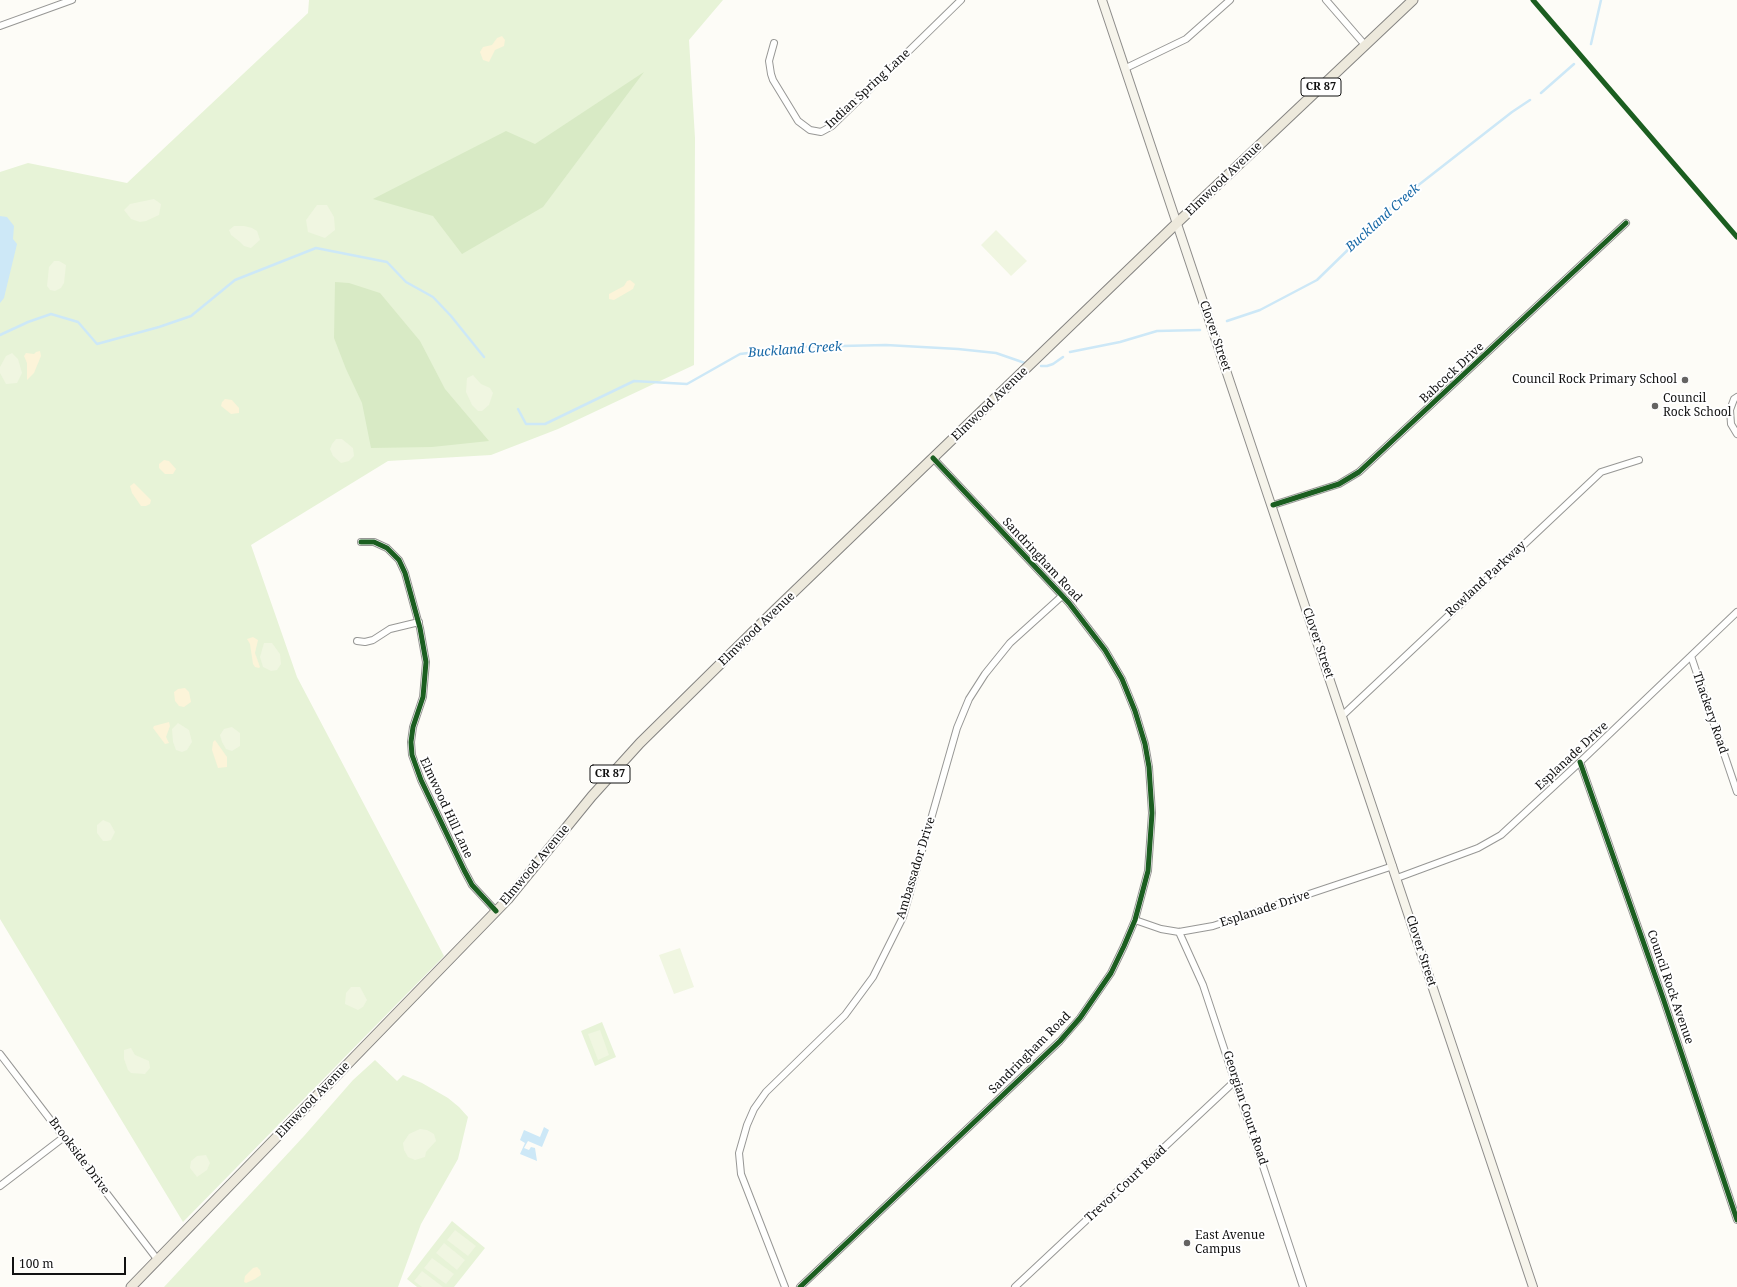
<!DOCTYPE html>
<style>
body{margin:0}
#map{position:relative;width:1737px;height:1287px;overflow:hidden;background:#fdfcf7;font-family:"Noto Serif",serif}
canvas{display:block}
.scale{position:absolute;left:12px;top:1257px;width:114px;height:18px;box-sizing:border-box;border:2px solid #111;border-top:0;padding-left:5px;font-size:12px;line-height:14px;white-space:nowrap;color:#111;-webkit-text-stroke:3px #fff;paint-order:stroke}
</style>
<div id="map">
<canvas width="1737" height="1287"></canvas>
<div class="scale">100 m</div>
</div>
<script>
const ctx = document.querySelector('canvas').getContext('2d');
ctx.lineJoin = 'round';
function fill(path, color) {
  ctx.fillStyle = color;
  ctx.fill(path, 'evenodd');
}
function shape(rows) {
  const path = new Path2D();
  for (const r of rows) {
    path.moveTo(r[0], r[1]);
    for (let i = 2; i < r.length; i += 2) path.lineTo(r[i], r[i + 1]);
  }
  return path;
}
function strokePath(path, color, width, dash) {
  ctx.strokeStyle = color;
  ctx.lineWidth = width;
  ctx.lineCap = dash ? 'butt' : 'round';
  ctx.setLineDash(dash || []);
  ctx.stroke(path);
}
function write(font, color, halo, rows, align = 'center') {
  ctx.font = font + ' "Noto Serif",serif';
  ctx.lineWidth = 4;
  ctx.setLineDash([]);
  ctx.textBaseline = 'middle';
  ctx.strokeStyle = halo;
  ctx.fillStyle = color;
  for (const [text, x, y, turn = 0] of rows) {
    ctx.save();
    ctx.translate(x, y);
    ctx.rotate((+turn || 0) * Math.PI / 180);
    ctx.textAlign = isNaN(turn) ? turn : align;
    if (halo) ctx.strokeText(text, 0, 0);
    ctx.fillText(text, 0, 0);
    ctx.restore();
  }
}
fill(shape([
 [309,0,723,0,689,40,695,138,694,365,558,429,491,455,388,461,251,545,297,677,444,956,183,1222,0,919,0,172,28,163,127,183,308,13],
 [602,1022,616,1057,595,1066,581,1031],
 [375,1060,397,1081,403,1075,422,1083,448,1098,459,1107,468,1117,458,1159,421,1224,398,1287,164,1287,304,1136,353,1080],
 [452,1221,485,1248,454,1287,417,1287,407,1279]
]), '#e7f3d7');
fill(shape([
 [644,72,543,207,462,254,433,216,373,199,506,131,535,144],
 [335,282,349,283,380,293,420,341,445,389,489,441,432,447,371,448,362,403,346,369,334,338]
]), '#d8eac5');
fill(shape([
 [502,36,505,40,504,46,495,50,489,62,483,60,480,52,483,47,492,45,497,38],
 [630,280,635,284,633,289,614,300,609,299,609,294,624,286,627,281],
 [40,351,41,356,34,373,27,380,27,363,24,356,26,353,34,354,36,352],
 [225,399,232,400,239,408,239,413,231,414,221,406,222,402],
 [164,460,169,461,176,469,173,474,165,474,159,468,159,464],
 [134,483,151,500,150,504,146,506,141,506,132,493,130,486],
 [253,637,258,640,255,653,260,667,259,668,255,667,253,664,250,644,247,639],
 [185,688,189,692,191,702,184,707,179,706,175,701,174,692,178,689],
 [169,722,170,726,166,737,169,743,165,744,153,728,154,726],
 [215,740,227,757,227,767,218,768,212,750,213,742],
 [257,1267,260,1270,261,1275,255,1279,246,1283,244,1282,245,1276,253,1268]
]), '#fcf4d9');
fill(shape([
 [154,199,161,204,159,215,146,221,140,222,131,219,124,210,130,204],
 [317,205,327,205,334,217,335,230,325,238,308,232,306,220],
 [234,226,244,226,252,228,257,231,260,240,251,248,244,246,240,242,231,235,229,230],
 [996,230,1027,261,1011,276,981,245],
 [54,261,59,261,66,265,64,283,61,288,55,291,50,290,47,286,49,267],
 [12,353,18,359,22,373,17,383,6,384,0,373,0,367,6,356],
 [473,375,481,384,490,388,493,393,489,405,482,411,478,411,472,405,466,392,467,378],
 [336,439,342,439,353,448,354,456,349,461,341,463,333,456,330,449,332,444],
 [264,643,272,643,280,654,281,664,277,670,271,671,263,667,260,657],
 [178,723,189,730,192,742,187,750,182,752,176,750,173,742,172,729],
 [232,727,240,733,240,746,232,751,226,749,222,742,220,735,224,729],
 [103,820,110,823,115,832,111,840,107,841,103,841,97,833,97,825],
 [680,948,694,987,674,994,659,955],
 [351,987,360,987,367,1000,363,1007,358,1010,345,1004,346,993],
 [600,1030,609,1055,598,1060,588,1034],
 [131,1048,135,1055,149,1061,150,1068,145,1074,131,1073,128,1070,124,1059,124,1050],
 [420,1129,427,1130,434,1134,436,1141,426,1152,425,1157,415,1160,408,1157,404,1150,403,1143,409,1134],
 [206,1155,210,1163,207,1170,197,1177,190,1168,191,1161,197,1156],
 [455,1230,476,1246,468,1256,447,1240],
 [444,1243,465,1260,457,1270,436,1253],
 [432,1258,454,1274,446,1284,424,1268],
 [422,1271,443,1287,422,1287,414,1281]
]), '#f0f6e1');
fill(shape([
 [0,216,7,217,14,226,13,239,17,244,4,298,0,303],
 [544,1127,549,1130,542,1147,528,1141,524,1148,529,1150,531,1147,535,1148,537,1161,520,1154,525,1143,520,1140,524,1130,540,1137]
]), '#cde8f7');
strokePath(shape([
 [1591,44,1601,0],
 [1541,93,1574,64],
 [1227,321,1260,310,1317,280,1398,201,1512,112,1530,100],
 [0,335,28,322,51,314,78,322,97,344,159,327,191,316,235,280,316,248,387,262,406,282,433,297,451,316,484,357],
 [1070,352,1120,342,1157,331,1200,330],
 [1041,366,1047,366,1053,364,1063,357],
 [518,409,526,424,545,424,634,381,687,384,740,354,797,347,886,345,958,349,996,353,1025,363]
]), '#cde8f7', 2.5);
const minor = shape([
 [1326,0,1365,45],
 [0,26,72,0],
 [774,43,769,61,771,74,773,80,798,121,810,130,821,132,832,126,961,0],
 [1126,68,1186,39,1230,0],
 [1737,397,1734,399,1730,410,1731,424,1737,434],
 [1273,505,1339,484,1359,472,1626,223],
 [361,542,374,542,387,548,399,560,405,573,420,628,426,662,423,697,413,727,411,742,412,755,421,780,464,870,472,885,496,911],
 [357,641,365,642,373,640,390,629,419,622],
 [1691,656,1737,792],
 [1343,715,1601,472,1639,460],
 [1580,762,1663,998,1737,1220],
 [1397,878,1478,848,1501,835,1580,762,1737,612],
 [1135,920,1161,929,1179,932,1213,926,1393,866],
 [1179,932,1203,985,1303,1287],
 [0,1054,157,1259],
 [0,1186,64,1137],
 [785,1287,741,1174,739,1153,747,1125,754,1109,766,1092,845,1015,873,977,903,917,957,728,969,699,985,674,1010,643,1062,596],
 [800,1287,1060,1041,1080,1018,1111,973,1124,946,1135,920,1148,871,1152,813,1149,767,1145,744,1135,711,1122,679,1105,650,1069,603,933,458],
 [1015,1287,1236,1080]
]);
const secondary = shape([
 [1102,0,1533,1287]
]);
const primary = shape([
 [131,1287,508,899,592,796,640,743,774,611,1177,223,1413,0]
]);
strokePath(minor, '#979795', 8);
strokePath(secondary, '#8e8d8b', 10);
strokePath(primary, '#858482', 11);
strokePath(minor, '#fffffe', 6);
strokePath(secondary, '#f6f4eb', 8);
strokePath(primary, '#ede9dc', 9);
strokePath(shape([
 [1533,0,1737,237],
 [1273,505,1339,484,1359,472,1626,223],
 [361,542,374,542,387,548,399,560,405,573,420,628,426,662,423,697,413,727,411,742,412,755,421,780,464,870,472,885,496,911],
 [1580,762,1663,998,1737,1220],
 [800,1287,1060,1041,1080,1018,1111,973,1124,946,1135,920,1148,871,1152,813,1149,767,1145,744,1135,711,1122,679,1105,650,1069,603,933,458]
]), '#1b5e20', 5);
for (const [x, y, r, color] of [
 [1685,380,4,"#646362"],
 [1655,406,4,"#646362"],
 [1187,1243,4,"#646362"]
]) {
  const dot = new Path2D();
  dot.arc(x, y, r, 0, 2 * Math.PI);
  ctx.fillStyle = color;
  ctx.fill(dot);
  strokePath(dot, '#fff', 1.5);
}
for (const [x, y, w] of [
 [1321,87,40],
 [610,774,40]
]) {
  const box = new Path2D();
  box.roundRect(x - w / 2, y - 9, w, 18, 3);
  ctx.fillStyle = '#fff';
  ctx.fill(box);
  strokePath(box, '#111', 1);
}
write('bold 11px', '#111', null, [
 ["CR 87",1321,87],
 ["CR 87",610,774]
]);
write('12px', '#111', '#fff', [
 ["Indian Spring Lane",868,89,-43],
 ["Elmwood Avenue",1224,179,-44],
 ["Clover Street",1215,336,71],
 ["Babcock Drive",1452,373,-43],
 ["Elmwood Avenue",990,404,-44],
 ["Sandringham Road",1042,560,47],
 ["Rowland Parkway",1486,579,-43],
 ["Elmwood Avenue",757,629,-44],
 ["Clover Street",1318,643,71],
 ["Thackery Road",1710,713,71],
 ["Esplanade Drive",1572,756,-43],
 ["Elmwood Hill Lane",446,808,65],
 ["Elmwood Avenue",535,865,-50],
 ["Ambassador Drive",916,868,-73],
 ["Esplanade Drive",1265,909,-18],
 ["Clover Street",1421,951,72],
 ["Council Rock Avenue",1670,987,71],
 ["Sandringham Road",1030,1053,-45],
 ["Elmwood Avenue",313,1100,-46],
 ["Georgian Court Road",1245,1108,72],
 ["Brookside Drive",79,1156,53],
 ["Trevor Court Road",1126,1184,-43]
]);
write('12px', '#111', '#fff', [
 ["Council Rock Primary School",1677,380,"right"],
 ["Council",1663,399],
 ["Rock School",1663,413],
 ["East Avenue",1195,1236],
 ["Campus",1195,1250]
], 'left');
write('italic 13px', '#1768a6', '#fff', [
 ["Buckland Creek",1383,218,-42],
 ["Buckland Creek",795,350,-4]
]);
</script>
